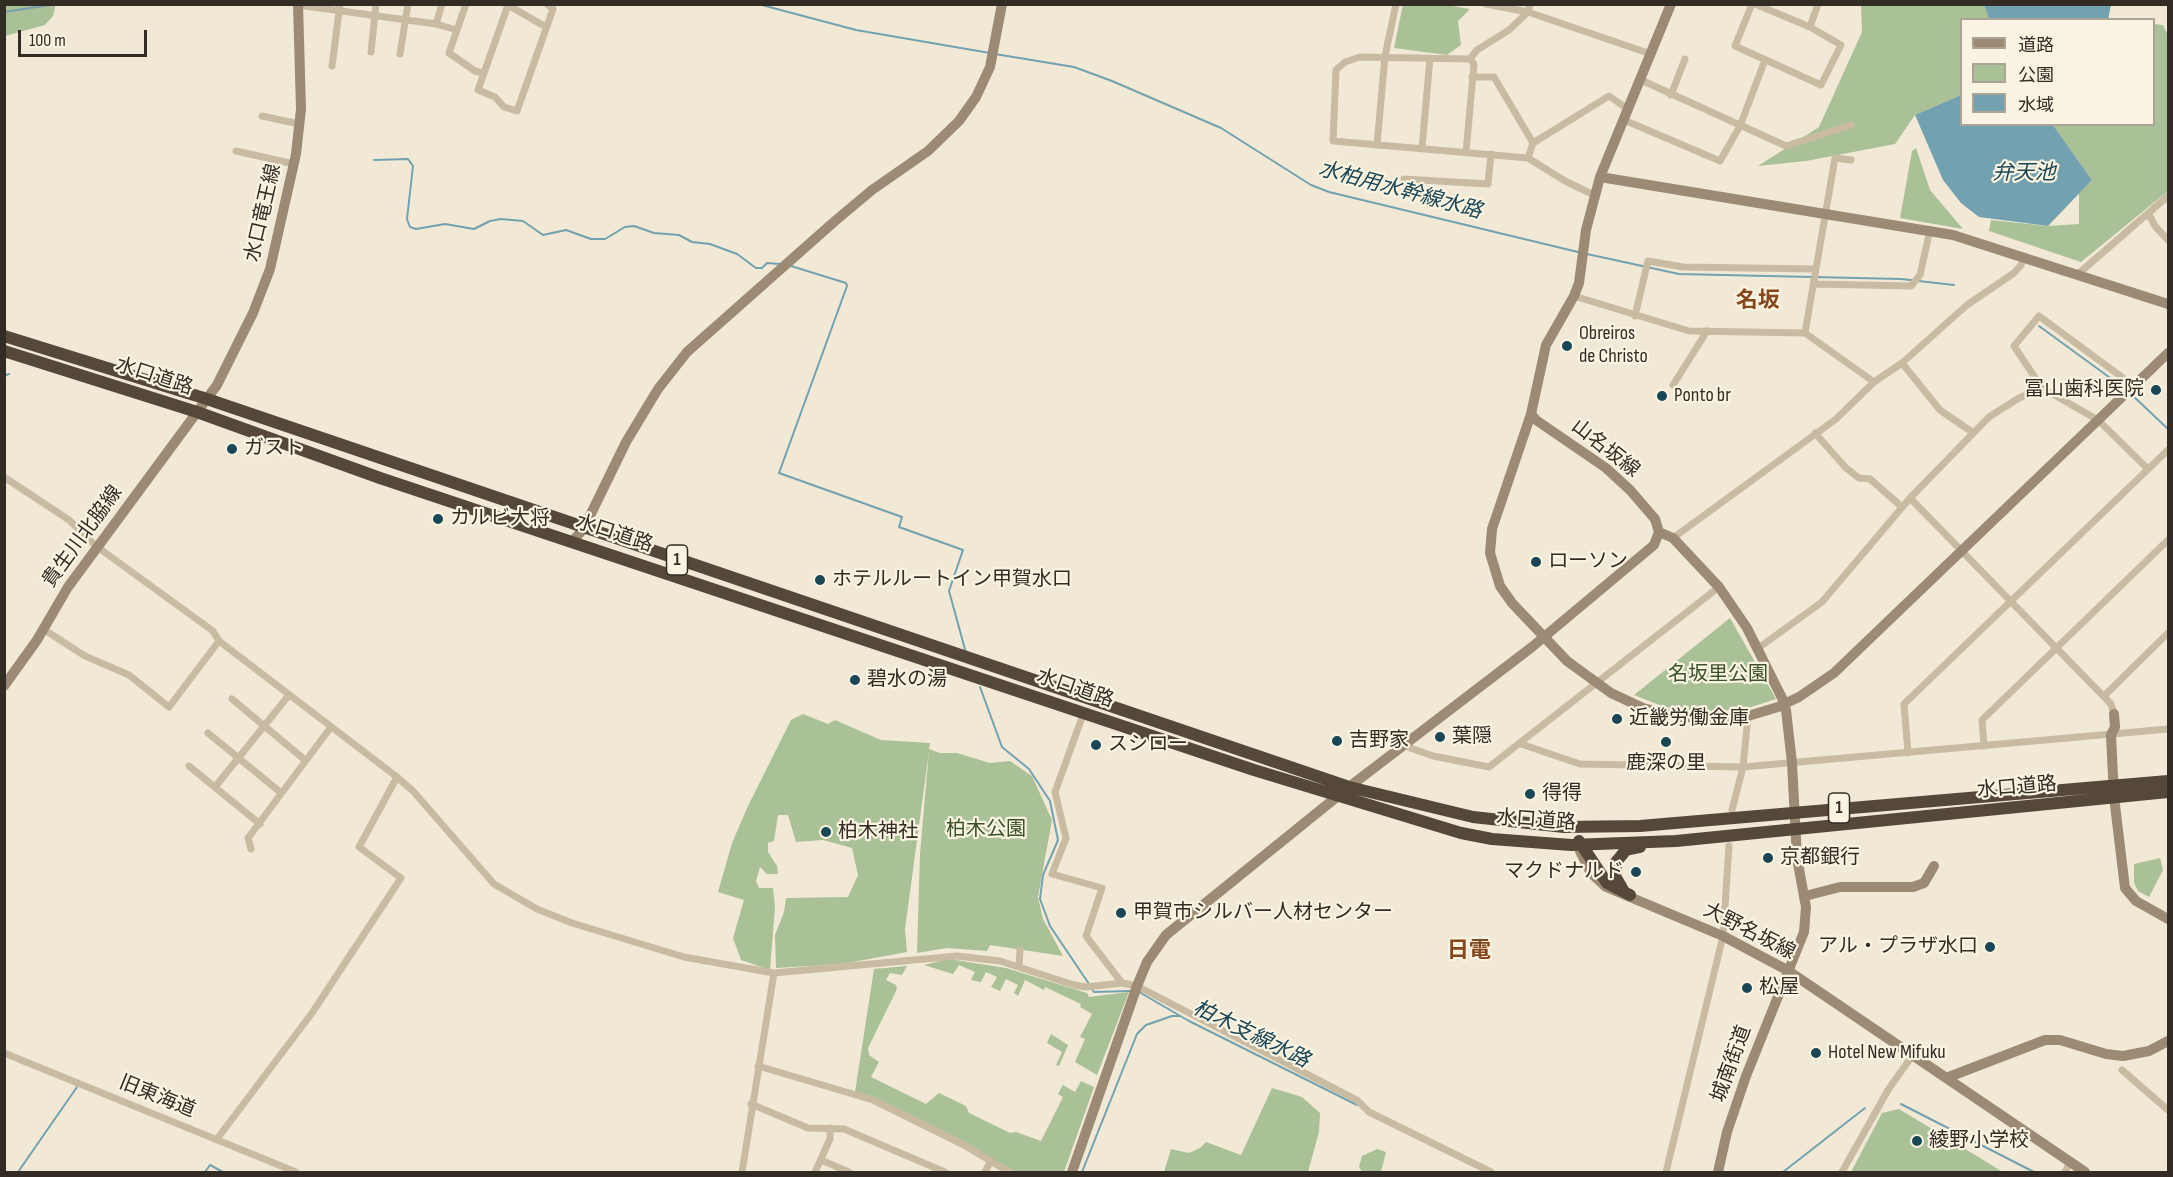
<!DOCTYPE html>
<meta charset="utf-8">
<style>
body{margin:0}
#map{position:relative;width:2173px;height:1177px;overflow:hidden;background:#f1e9d6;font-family:"Sofia Sans Condensed","Noto Sans JP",sans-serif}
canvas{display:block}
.frame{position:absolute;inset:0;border:6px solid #332c25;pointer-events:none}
.legend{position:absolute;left:1960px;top:18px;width:195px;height:108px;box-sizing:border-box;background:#f9f3e2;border:2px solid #aaa396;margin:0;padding:8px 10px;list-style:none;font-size:18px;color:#332c25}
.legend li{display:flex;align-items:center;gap:12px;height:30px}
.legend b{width:30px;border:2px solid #aaa396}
.scale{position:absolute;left:18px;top:30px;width:129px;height:27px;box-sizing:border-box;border:3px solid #332c25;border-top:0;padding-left:8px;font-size:18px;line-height:21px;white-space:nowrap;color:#332c25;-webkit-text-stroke:4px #f9f3e2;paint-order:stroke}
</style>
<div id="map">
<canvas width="2173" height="1177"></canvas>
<div class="frame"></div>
<ul class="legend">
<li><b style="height:8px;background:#9c8a74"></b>道路</li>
<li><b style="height:16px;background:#aac096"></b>公園</li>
<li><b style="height:16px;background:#74a1af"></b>水域</li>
</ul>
<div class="scale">100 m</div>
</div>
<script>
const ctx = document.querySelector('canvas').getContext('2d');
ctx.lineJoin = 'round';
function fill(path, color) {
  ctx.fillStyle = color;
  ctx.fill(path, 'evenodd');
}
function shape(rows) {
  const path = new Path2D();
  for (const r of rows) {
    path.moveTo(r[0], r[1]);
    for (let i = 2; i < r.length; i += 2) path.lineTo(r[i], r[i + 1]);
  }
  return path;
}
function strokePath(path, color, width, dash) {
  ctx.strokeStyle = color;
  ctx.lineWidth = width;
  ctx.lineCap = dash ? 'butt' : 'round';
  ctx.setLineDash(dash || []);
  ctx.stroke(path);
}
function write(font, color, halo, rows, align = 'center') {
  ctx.font = font + ' "Sofia Sans Condensed","Noto Sans JP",sans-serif';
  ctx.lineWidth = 4.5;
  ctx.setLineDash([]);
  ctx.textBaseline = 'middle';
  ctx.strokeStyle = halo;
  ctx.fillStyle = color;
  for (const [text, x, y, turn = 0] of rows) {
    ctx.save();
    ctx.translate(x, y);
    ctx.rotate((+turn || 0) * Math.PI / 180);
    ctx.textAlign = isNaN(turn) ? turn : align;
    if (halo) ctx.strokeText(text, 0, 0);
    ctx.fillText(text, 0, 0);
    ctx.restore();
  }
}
fill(shape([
 [1403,4,1447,5,1470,9,1458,21,1461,45,1447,55,1394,48],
 [4,5,55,5,55,8,53,16,45,25,5,36],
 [1861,5,1984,5,1989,19,1962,20,1961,95,1915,115,1895,144,1806,161,1758,166,1819,127,1862,32],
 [2154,24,2163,25,2168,35,2168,191,2081,262,1989,231,1991,220,2047,226,2079,224,2079,193,2092,180,2053,125,2154,124],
 [1916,148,1930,190,1963,229,1900,218,1912,151],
 [1730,618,1776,699,1748,708,1713,712,1667,708,1634,695],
 [803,714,828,724,835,720,881,740,930,743,929,749,940,753,957,753,990,763,1010,761,1032,776,1052,820,1038,897,1043,919,1063,956,990,945,987,951,947,948,917,953,920,854,929,751,905,929,907,952,842,964,776,968,775,935,784,912,786,898,848,897,858,875,852,848,823,840,796,842,788,815,778,815,774,841,768,843,768,852,777,866,778,874,767,874,760,867,756,881,759,888,773,888,775,907,770,970,741,960,733,938,744,900,718,892,732,843,748,806,791,720],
 [2160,858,2163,870,2149,897,2138,891,2134,883,2134,864],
 [949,959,1006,968,1087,993,1089,997,1129,992,1097,1075,1075,1062,1085,1039,1080,1037,1092,1014,1080,1007,1081,1004,1045,987,1044,990,1025,980,1018,996,1014,993,1018,985,1006,979,1000,991,991,987,997,977,986,972,981,982,971,980,975,972,959,965,953,974,924,965],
 [907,966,902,975,890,973,886,980,896,985,897,989,868,1048,869,1055,879,1062,871,1077,926,1104,939,1093,966,1106,969,1113,1010,1133,1016,1132,1041,1141,1063,1097,1058,1094,1063,1085,1075,1092,1081,1081,1094,1087,1064,1172,1015,1172,955,1137,855,1092,874,969],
 [1051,1034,1068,1045,1059,1066,1056,1065,1062,1052,1047,1043],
 [1272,1088,1302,1097,1320,1113,1319,1132,1308,1172,1164,1172,1171,1149,1189,1153,1200,1148,1206,1142,1241,1155],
 [1899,1109,2003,1172,1851,1172,1882,1113],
 [1377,1149,1386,1152,1381,1172,1362,1172,1359,1167,1362,1156]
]), '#aac096');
fill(shape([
 [1984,5,1984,4,2111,5,2108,20,1989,19],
 [1961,95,1962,124,2053,125,2092,180,2048,226,1979,217,1961,203,1943,180,1915,115]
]), '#74a1af');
strokePath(shape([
 [758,4,856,30,990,53],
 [4,12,56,4],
 [995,54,1074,67,1112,81,1221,128,1311,185,1329,192,1578,252],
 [374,160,408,159,413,166,407,219,410,227,416,229,445,224,474,229,490,221,501,219,523,221,543,235,566,230,591,239,605,239,625,227,634,226,654,233,679,235,692,242,710,244,737,254,756,268,762,268,767,263,780,264],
 [1587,254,1679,274,1901,279,1954,285],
 [791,266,846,283,847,286,779,473,902,517,899,527,963,550,949,591,966,653],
 [2039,326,2124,388],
 [4,376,9,374],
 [2131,394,2168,429],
 [980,687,1002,747,1029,769,1050,801,1058,840,1043,875,1040,899,1050,926,1089,984],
 [1092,989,1094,992,1130,991],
 [1139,992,1189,1021,1357,1105],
 [1901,1104,2034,1172],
 [18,1172,77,1087],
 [205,1172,210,1165,223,1172],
 [1082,1172,1137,1034,1146,1025,1172,1016,1180,1016],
 [1783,1172,1865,1108]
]), '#74a1af', 2);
strokePath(shape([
 [466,4,449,53,475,71,483,73],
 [506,4,546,27],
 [1486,4,1528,12,1651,54],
 [1752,4,1735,46,1821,85,1841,45,1810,27,1755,4],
 [298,5,436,24,457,30],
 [508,5,478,90,495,97,504,107,517,111,553,9,547,4],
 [436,24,442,4],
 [1810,27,1818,4],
 [371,52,376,4],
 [400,54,408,4],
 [1470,59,1477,50,1509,30,1528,12,1530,4],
 [332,66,340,4],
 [1472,77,1494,77,1533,143,1528,158],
 [1641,80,1786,146,1851,125],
 [1671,95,1685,59],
 [262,116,299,124],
 [1624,120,1720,161,1740,126,1765,60],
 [1533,143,1609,96,1629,110],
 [1377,145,1385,56,1396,4],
 [1422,148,1430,58],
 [236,151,294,164],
 [1466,152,1474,64,1470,59,1360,57,1345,62,1336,70,1333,141,1528,158,1565,181,1594,195],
 [1404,179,1488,184,1491,154],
 [2148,213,2155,226,2168,240],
 [2078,274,2168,196],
 [1813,284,1911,286,1920,275,1930,230],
 [1574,296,1689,331,1805,333,1874,382],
 [1635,316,1648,261,1683,267,1815,269],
 [1805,333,1835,158,1851,160],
 [1902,363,1940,410,1972,432],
 [1673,385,1707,331],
 [2134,386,2039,316,2014,346,2042,388,2098,420,2148,469],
 [1815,433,1846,468,1859,478,1870,479,1902,507],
 [4,477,69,520,96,546,213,631,219,641,397,777,413,791,494,884,537,909,572,923,684,957,774,973,957,956,1000,961,1074,985,1086,987,1122,983,1137,986,1357,1100,1369,1112,1491,1172],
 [1910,498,2111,704,2114,714],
 [1673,538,1836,419,1874,382,1902,363,1967,305,2014,273,2021,265,2024,256],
 [43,629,85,656,129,675,169,707,219,641],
 [1757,649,1822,602,1910,498,1989,417,2019,398,2042,388],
 [2104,696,2168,633],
 [232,699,305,760],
 [1084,712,1055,792,1066,838,1052,874,1102,888,1086,936,1122,983],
 [208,733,280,792],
 [1521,744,1580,764,1743,767,2168,729],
 [1402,745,1433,756,1489,767,1719,587],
 [1984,746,1982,720,2168,540],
 [1908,753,1904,704,2168,450],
 [189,766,260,824],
 [215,787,289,695],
 [1732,810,1743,767,1748,716],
 [251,849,248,838,331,727],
 [1019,966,1020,950],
 [4,1053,296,1172],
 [758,1066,873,1100,964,1145,1009,1172],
 [2122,1070,2168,1110],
 [751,1104,808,1128,844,1129,945,1172],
 [217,1139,312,1013,401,878,359,847,397,777],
 [821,1160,849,1172],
 [742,1172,774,973],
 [815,1172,830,1139,830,1128],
 [985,1172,991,1161],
 [1666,1172,1723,936,1729,846],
 [1842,1172,1888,1090,1912,1056],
 [2065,1172,2070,1162]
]), '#c9bba2', 7);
strokePath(shape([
 [1600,177,1953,235,2168,304],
 [1531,414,1492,529,1490,553,1500,586,1512,603,1567,661,1611,693,1643,708,1680,717,1726,718,1748,716,1778,707,1799,697,1834,673,2168,353],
 [1659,532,1673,538,1719,587,1747,628,1782,698,1786,710,1792,763,1797,858,1806,907,1804,932,1746,1076,1727,1132,1718,1172],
 [573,541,584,528,626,442,658,389,687,352,835,221,872,190,928,151,959,121,976,97,990,67,1002,4],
 [4,686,37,640,68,587,217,385,253,313,270,269,296,154,301,109,298,4],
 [2114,714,2115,727,2111,735,2114,797,2125,888,2136,901,2168,919],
 [1580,851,1591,873,1606,887,1723,936,1787,970,2085,1172],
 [1805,896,1840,887,1913,887,1924,883,1934,866],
 [1946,1078,2045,1040,2060,1040,2106,1054,2123,1056,2149,1051,2168,1041],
 [1072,1172,1137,986,1147,962,1166,935,1349,787,1532,647,1654,545,1659,532,1655,519,1630,490,1606,468,1536,420,1531,414,1546,345,1574,296,1579,283,1586,230,1600,177,1671,4]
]), '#9c8a74', 10);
strokePath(shape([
 [4,336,207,399,1349,787,1473,817,1564,827,1640,826,2168,781],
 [4,351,197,412,380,478,1254,770,1461,833,1492,839,1571,845,1676,841,2168,792],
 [1579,841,1607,883,1630,895],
 [1623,890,1615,876,1616,862,1626,850,1640,847]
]), '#55483b', 12);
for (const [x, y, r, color] of [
 [1567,346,6,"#1a4655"],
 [2156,390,6,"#1a4655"],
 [1662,396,6,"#1a4655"],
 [232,449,6,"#1a4655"],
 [438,519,6,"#1a4655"],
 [1536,562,6,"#1a4655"],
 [820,580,6,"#1a4655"],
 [855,680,6,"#1a4655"],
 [1617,719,6,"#1a4655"],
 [1440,737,6,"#1a4655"],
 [1337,741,6,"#1a4655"],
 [1666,742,6,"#1a4655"],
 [1096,745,6,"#1a4655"],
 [1530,794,6,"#1a4655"],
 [826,832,6,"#1a4655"],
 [1768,858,6,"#1a4655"],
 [1636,872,6,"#1a4655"],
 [1121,913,6,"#1a4655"],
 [1990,947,6,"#1a4655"],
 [1747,988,6,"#1a4655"],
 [1816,1053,6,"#1a4655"],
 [1917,1141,6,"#1a4655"]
]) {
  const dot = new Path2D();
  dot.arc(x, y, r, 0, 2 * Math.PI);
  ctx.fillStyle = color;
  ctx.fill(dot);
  strokePath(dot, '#f9f3e2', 2);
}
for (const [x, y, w] of [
 [677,560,21],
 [1839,808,21]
]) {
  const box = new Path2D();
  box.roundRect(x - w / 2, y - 15, w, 30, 4.5);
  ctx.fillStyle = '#f9f3e2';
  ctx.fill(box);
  strokePath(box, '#332c25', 1.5);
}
write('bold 18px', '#332c25', null, [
 ["1",677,560],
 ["1",1839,808]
]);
write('20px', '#332c25', '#f9f3e2', [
 ["水口竜王線",264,213,-77],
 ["水口道路",154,377,18],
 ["山名坂線",1605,449,38],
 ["水口道路",614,534,18],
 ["貴生川北脇線",83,537,-54],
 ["水口道路",1075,689,19],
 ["水口道路",2017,788,-5],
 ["水口道路",1536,821,4],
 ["大野名坂線",1749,932,27],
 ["城南街道",1732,1064,-70],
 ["旧東海道",157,1097,22]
]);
write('20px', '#332c25', '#f9f3e2', [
 ["Obreiros",1579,334],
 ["de Christo",1579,357],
 ["冨山歯科医院",2144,390,"right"],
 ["Ponto br",1674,396],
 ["ガスト",244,449],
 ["カルビ大将",450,519],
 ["ローソン",1548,562],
 ["ホテルルートイン甲賀水口",832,580],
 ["碧水の湯",867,680],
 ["近畿労働金庫",1629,719],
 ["葉隠",1452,737],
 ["吉野家",1349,741],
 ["スシロー",1108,745],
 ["鹿深の里",1666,764,"center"],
 ["得得",1542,794],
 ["柏木神社",838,832],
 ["京都銀行",1780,858],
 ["マクドナルド",1624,872,"right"],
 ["甲賀市シルバー人材センター",1133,913],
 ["アル・プラザ水口",1978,947,"right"],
 ["松屋",1759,988],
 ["Hotel New Mifuku",1828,1053],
 ["綾野小学校",1929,1141]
], 'left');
write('20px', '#3b5228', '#f9f3e2', [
 ["名坂里公園",1718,675],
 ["柏木公園",986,830]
]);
write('italic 21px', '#1a4655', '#f9f3e2', [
 ["弁天池",2024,174],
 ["水柏用水幹線水路",1400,191,15],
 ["柏木支線水路",1251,1035,26]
]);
write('bold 22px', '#84481c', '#f9f3e2', [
 ["名坂",1758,301],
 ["日電",1469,951]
]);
</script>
